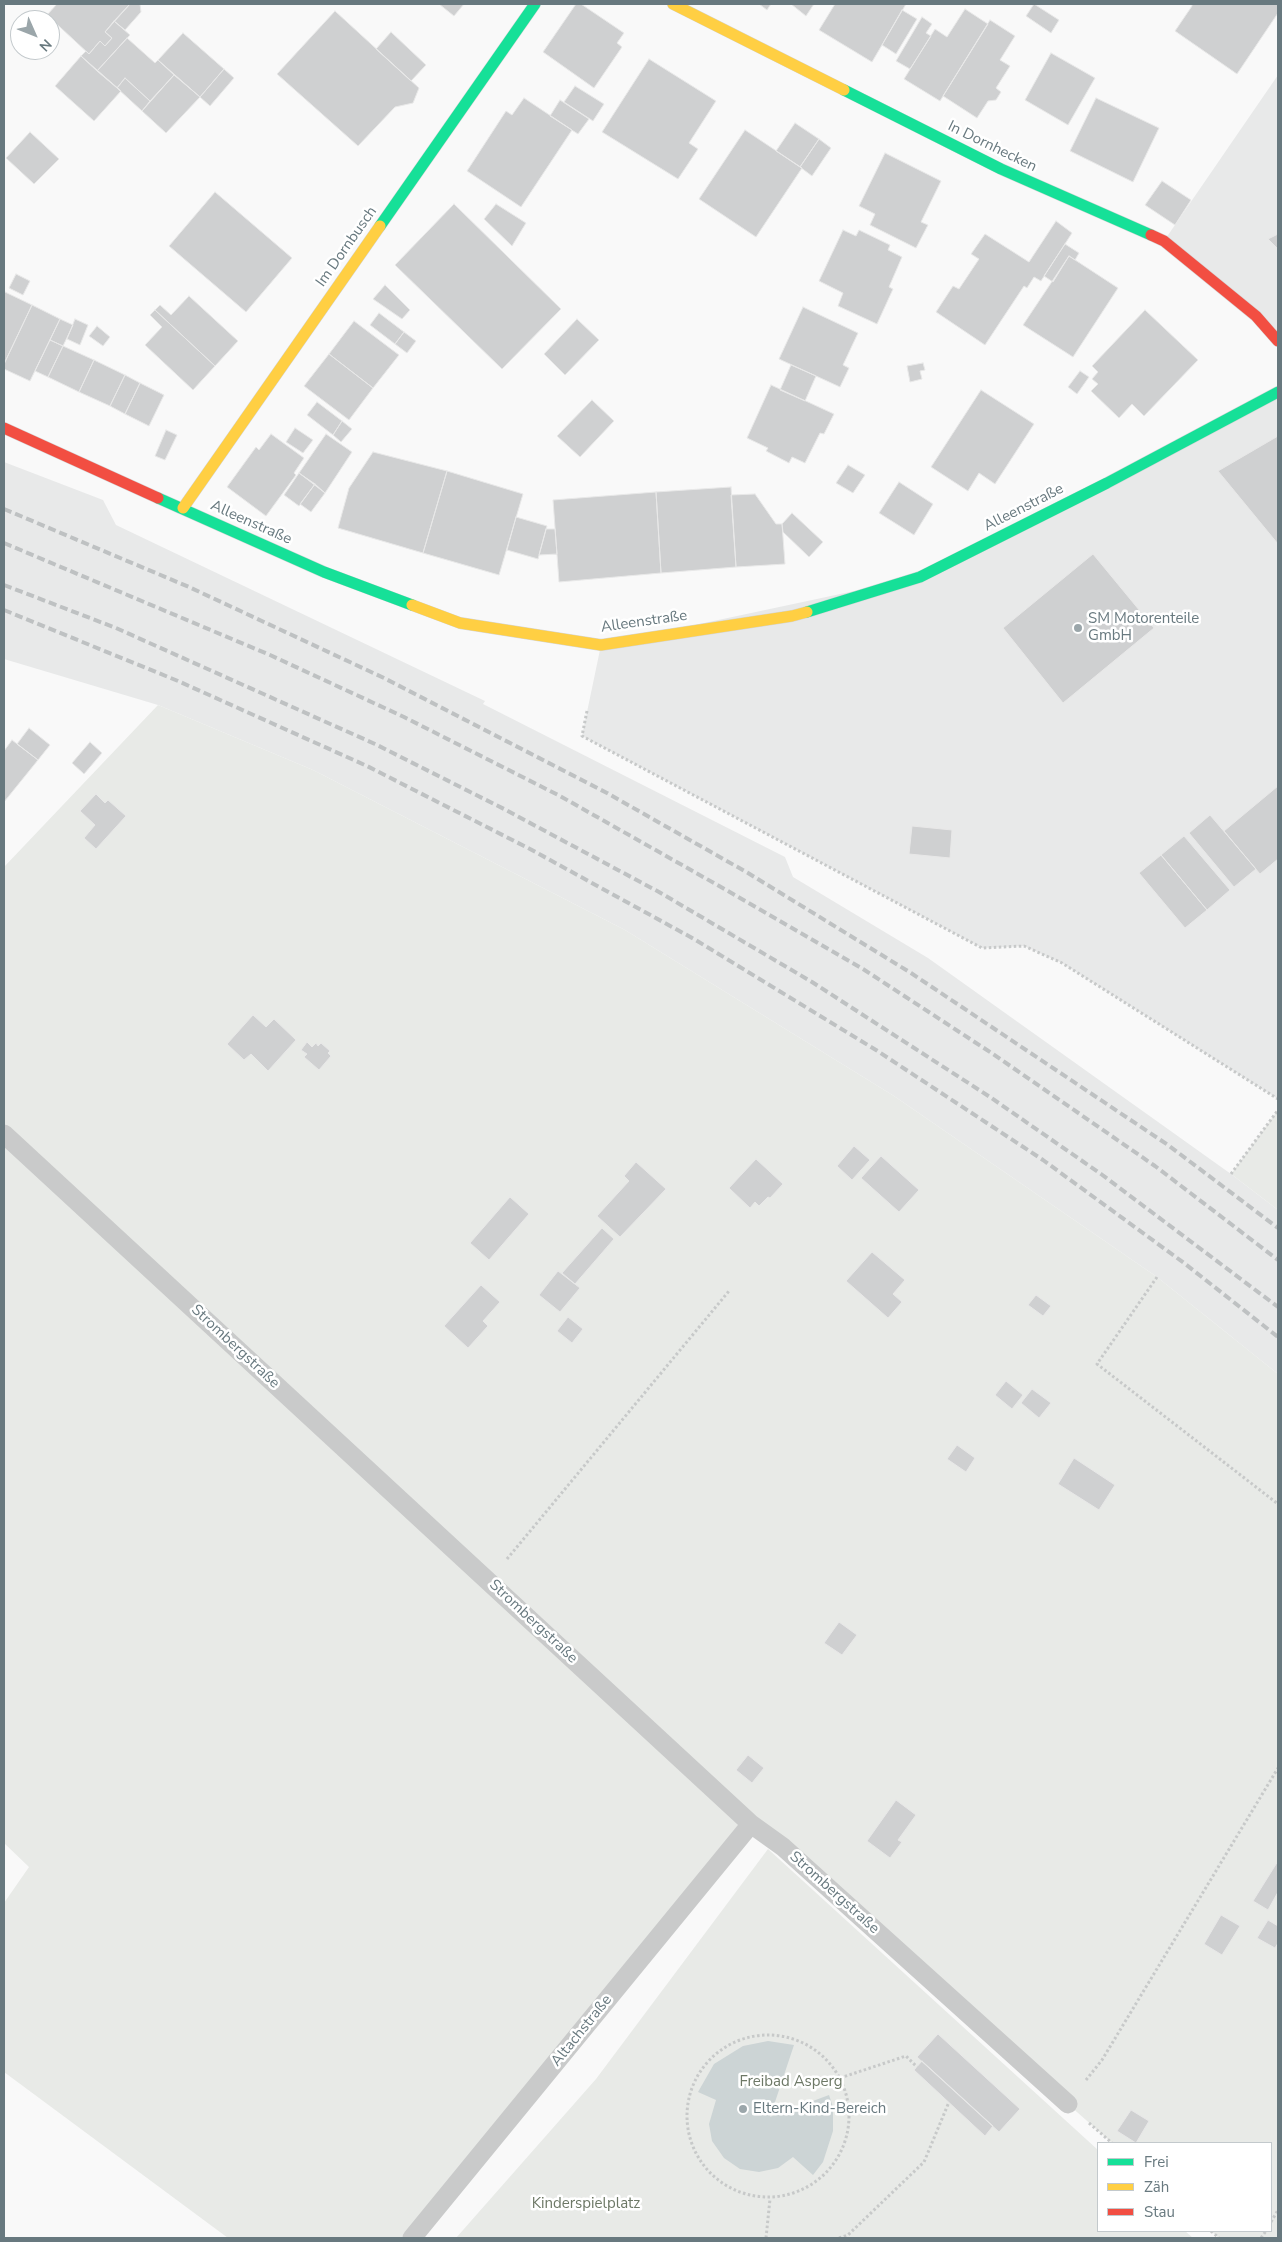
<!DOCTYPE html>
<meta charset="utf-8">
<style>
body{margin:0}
#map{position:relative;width:1282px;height:2242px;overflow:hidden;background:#f9f9f9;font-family:"Nunito Sans",sans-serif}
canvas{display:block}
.frame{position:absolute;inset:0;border:5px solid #68797f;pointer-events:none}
.legend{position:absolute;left:1097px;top:2142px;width:175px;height:90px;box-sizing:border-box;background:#fff;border:1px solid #c3c9cc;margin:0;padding:6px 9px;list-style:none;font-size:15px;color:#68797f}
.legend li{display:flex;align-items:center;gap:10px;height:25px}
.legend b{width:25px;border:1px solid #c3c9cc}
.north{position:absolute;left:10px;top:10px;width:50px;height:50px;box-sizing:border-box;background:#fff;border:1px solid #c3c9cc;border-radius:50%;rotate:134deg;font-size:14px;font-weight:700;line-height:20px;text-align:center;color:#68797f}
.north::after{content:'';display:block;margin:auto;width:18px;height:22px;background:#9ba6aa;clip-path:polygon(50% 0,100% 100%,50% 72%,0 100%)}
</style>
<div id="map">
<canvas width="1282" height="2242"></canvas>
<div class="frame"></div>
<ul class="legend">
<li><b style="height:6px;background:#16e098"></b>Frei</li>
<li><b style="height:6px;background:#ffcf43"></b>Zäh</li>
<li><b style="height:6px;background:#f24e42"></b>Stau</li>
</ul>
<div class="north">N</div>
</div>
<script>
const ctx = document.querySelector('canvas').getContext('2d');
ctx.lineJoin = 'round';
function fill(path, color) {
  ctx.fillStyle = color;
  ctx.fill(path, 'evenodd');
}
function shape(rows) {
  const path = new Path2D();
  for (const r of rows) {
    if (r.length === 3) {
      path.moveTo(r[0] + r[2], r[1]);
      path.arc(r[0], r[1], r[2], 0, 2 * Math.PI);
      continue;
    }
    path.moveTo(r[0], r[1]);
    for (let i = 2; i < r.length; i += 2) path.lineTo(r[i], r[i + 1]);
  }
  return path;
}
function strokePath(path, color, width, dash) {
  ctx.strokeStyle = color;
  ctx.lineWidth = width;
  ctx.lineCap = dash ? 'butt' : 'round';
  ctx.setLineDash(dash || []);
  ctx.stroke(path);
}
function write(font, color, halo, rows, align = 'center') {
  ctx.font = font + ' "Nunito Sans",sans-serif';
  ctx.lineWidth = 5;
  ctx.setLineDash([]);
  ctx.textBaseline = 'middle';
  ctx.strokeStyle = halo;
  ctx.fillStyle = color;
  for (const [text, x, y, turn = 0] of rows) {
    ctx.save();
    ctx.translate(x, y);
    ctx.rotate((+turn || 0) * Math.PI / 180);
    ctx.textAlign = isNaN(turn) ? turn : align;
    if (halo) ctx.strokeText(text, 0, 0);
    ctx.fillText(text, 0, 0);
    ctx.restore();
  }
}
fill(shape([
 [1278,75,1278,341,1164,241],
 [1278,392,1278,1099,1062,963,1024,946,982,948,582,736,601,645,920,577],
 [4,462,103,500,116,525,485,701,483,704,785,857,793,877,928,958,1231,1174,1278,1210,1278,1374,1157,1277,894,1096,625,930,313,770,158,705,4,659]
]), '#e8e9e9');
fill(shape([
 [158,705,313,770,625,930,894,1096,1157,1277,1278,1374,1278,2238,1219,2238,1211,2231,1271,2231,1271,2143,1112,2143,751,1824,412,2238,228,2238,4,2072,4,1903,29,1867,4,1843,4,867],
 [1278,1110,1278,1210,1231,1174],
 [768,1849,1098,2150,1098,2231,1185,2231,1193,2238,456,2238,596,2079]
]), '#e8eae7');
fill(shape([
 [768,2041,794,2045,770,2117,829,2095,833,2107,833,2131,823,2162,813,2175,793,2157,778,2168,759,2172,740,2169,724,2158,712,2141,709,2124,716,2100,698,2092,714,2064,743,2046]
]), '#ccd4d5');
const building = shape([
 [57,4,130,4,105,32,112,38,105,46,100,41,89,54,47,15,57,4],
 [130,4,140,4,141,12,125,30,114,21,130,4],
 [439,4,464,4,454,16,439,4],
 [576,4,581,4,624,33,617,43,622,47,594,88,543,52,576,4],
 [759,4,771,4,767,10,759,4],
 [791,4,814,4,806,16,791,4],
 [835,4,906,4,872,62,819,30,835,4],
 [1034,4,1059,20,1051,33,1026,16,1034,4],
 [1192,4,1278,4,1278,13,1237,74,1175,31,1192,6,1192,4],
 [965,9,988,24,940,101,904,79,935,29,947,37,965,9],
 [902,10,917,19,896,54,882,45,902,10],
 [335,11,419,88,413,103,395,107,358,146,277,74,335,11],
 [922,17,932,24,926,33,931,36,910,69,896,61,922,17],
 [990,20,1015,36,1000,60,1010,66,996,88,1001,92,996,100,988,101,977,118,943,96,990,20],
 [114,21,130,35,97,71,81,56,86,51,89,54,100,41,105,46,112,38,105,32,114,21],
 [391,32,426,65,411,81,376,49,391,32],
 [183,33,224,69,200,97,158,60,183,33],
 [127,38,155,63,158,60,174,75,150,101,125,78,117,88,97,71,127,38],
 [1051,53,1095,78,1068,125,1025,100,1051,53],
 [81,56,121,91,94,121,55,86,81,56],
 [649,59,716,101,689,143,698,149,678,179,602,132,649,59],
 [224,69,234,78,210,106,200,97,224,69],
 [174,75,200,97,166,133,142,111,174,75],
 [125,78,150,101,142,111,117,88,125,78],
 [575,86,604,104,593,121,564,102,575,86],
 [524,98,572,130,521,207,467,171,506,111,512,115,524,98],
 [1096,98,1159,128,1133,182,1070,151,1096,98],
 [560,100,589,119,578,134,550,116,560,100],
 [795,123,819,139,800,167,776,151,795,123],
 [745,130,802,168,756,237,699,199,745,130],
 [30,132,59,159,34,184,6,158,30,132],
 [819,139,831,148,812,176,800,167,819,139],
 [885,153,941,181,921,222,928,225,916,248,870,225,875,214,859,206,885,153],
 [1162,181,1191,200,1175,225,1145,205,1162,181],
 [215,192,292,258,246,312,169,246,215,192],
 [454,204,561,309,502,369,395,265,454,204],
 [496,204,526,223,512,246,484,219,496,204],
 [1056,221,1072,233,1041,281,1034,277,1027,288,1024,286,985,345,936,312,953,286,959,289,979,259,971,254,985,234,1029,262,1056,221],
 [843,230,856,236,859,230,890,245,888,250,902,257,889,287,893,289,877,324,838,306,843,293,819,281,843,230],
 [1278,234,1278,249,1268,239,1278,234],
 [1065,244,1079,253,1075,260,1069,256,1053,282,1044,276,1065,244],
 [1069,256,1118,288,1073,357,1023,325,1069,256],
 [16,274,30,281,23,295,9,288,16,274],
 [385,285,410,310,402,319,373,299,385,285],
 [5,292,32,305,4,364,4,294,5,292],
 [189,296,238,341,215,366,155,310,160,305,171,315,189,296],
 [32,305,60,319,30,381,4,369,4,364,32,305],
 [803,307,858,333,843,365,849,368,840,387,779,359,803,307],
 [155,310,215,366,193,390,145,345,162,327,150,315,155,310],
 [1145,310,1198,360,1144,416,1132,404,1119,418,1091,391,1098,384,1092,379,1098,372,1092,366,1145,310],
 [379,313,404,332,395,344,370,325,379,313],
 [60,319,73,325,63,346,50,340,60,319],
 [75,319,88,325,80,345,67,339,75,319],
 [577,319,599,340,565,375,544,354,577,319],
 [354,321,399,355,373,388,329,354,354,321],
 [97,326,110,337,103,346,89,336,97,326],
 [404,332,416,341,407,353,395,344,404,332],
 [50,340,63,346,48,377,35,371,50,340],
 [63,346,94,360,79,392,48,377,63,346],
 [329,354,373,388,349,420,304,386,329,354],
 [94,360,125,375,110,406,79,392,94,360],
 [923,363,925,370,920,371,922,379,910,382,907,366,923,363],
 [791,365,816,376,805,401,780,390,791,365],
 [1080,371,1089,377,1077,394,1068,387,1080,371],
 [125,375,140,383,125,414,110,406,125,375],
 [140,383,164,395,149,426,125,414,140,383],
 [771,385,834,414,824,434,820,433,805,463,792,457,789,463,766,451,768,448,747,438,771,385],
 [981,390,1034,424,995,484,979,473,968,491,931,467,981,390],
 [592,400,614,421,580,457,557,436,592,400],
 [317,402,342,421,333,435,307,415,317,402],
 [342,421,352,429,341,442,333,435,342,421],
 [295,428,313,440,303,453,286,442,295,428],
 [166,430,177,435,165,460,155,456,166,430],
 [271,434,304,458,294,473,296,475,266,516,227,487,256,447,259,450,271,434],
 [326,434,352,452,325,493,299,473,326,434],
 [1278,436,1278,544,1218,471,1278,436],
 [373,452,447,471,423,553,338,528,349,488,373,452],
 [848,465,865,475,853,493,836,483,848,465],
 [447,471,523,494,499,575,423,553,447,471],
 [299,473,315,484,299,506,284,495,299,473],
 [899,482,933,504,914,535,879,513,899,482],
 [315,484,325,493,311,512,300,504,315,484],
 [731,487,736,567,661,573,656,492,731,487],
 [656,492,661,573,559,582,553,500,656,492],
 [755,494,776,524,782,524,785,564,736,567,731,495,755,494],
 [792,513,823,542,809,557,783,532,782,524,792,513],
 [516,517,547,526,538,559,507,550,516,517],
 [546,529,555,529,557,554,539,555,546,529],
 [1093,554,1154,628,1063,703,1003,628,1093,554],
 [29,728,50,745,38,760,17,744,29,728],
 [12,740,38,760,4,802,4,751,12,740],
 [90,742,102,753,84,774,72,763,90,742],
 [1278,786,1278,859,1260,874,1224,831,1278,786],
 [96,794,105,803,108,800,126,816,96,849,84,838,95,825,80,811,96,794],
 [1210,815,1256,869,1234,887,1189,833,1210,815],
 [912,826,952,830,950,858,909,854,912,826],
 [1184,836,1230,890,1207,910,1161,855,1184,836],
 [1161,855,1207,910,1185,928,1139,873,1161,855],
 [253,1015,266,1027,274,1019,296,1040,268,1071,251,1054,244,1060,227,1044,253,1015],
 [307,1042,312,1047,316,1043,318,1046,321,1043,330,1051,328,1053,331,1056,319,1070,304,1057,307,1054,301,1050,307,1042],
 [854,1146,870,1160,852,1180,837,1166,854,1146],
 [881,1156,919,1190,899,1212,861,1178,881,1156],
 [756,1159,783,1184,770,1198,768,1197,759,1206,755,1202,750,1208,729,1188,756,1159],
 [636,1162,666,1189,620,1237,597,1216,629,1181,624,1176,636,1162],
 [510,1197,529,1214,489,1260,470,1243,510,1197],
 [602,1228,614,1239,575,1284,562,1273,602,1228],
 [872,1252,905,1280,893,1294,902,1302,888,1318,846,1281,872,1252],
 [558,1271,580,1288,560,1312,539,1295,558,1271],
 [481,1285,500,1302,483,1321,488,1326,468,1348,444,1326,481,1285],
 [1036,1295,1051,1306,1043,1316,1028,1305,1036,1295],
 [568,1317,583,1329,572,1343,557,1331,568,1317],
 [1006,1381,1023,1395,1012,1409,995,1395,1006,1381],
 [1032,1389,1051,1403,1039,1418,1021,1403,1032,1389],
 [957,1445,975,1458,966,1472,947,1459,957,1445],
 [1074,1458,1115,1485,1099,1510,1058,1484,1074,1458],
 [839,1622,857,1635,842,1655,824,1643,839,1622],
 [748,1755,764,1768,752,1783,736,1770,748,1755],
 [896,1800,916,1815,898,1840,902,1842,890,1858,867,1841,896,1800],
 [1278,1861,1278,1892,1268,1910,1253,1901,1278,1861],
 [1221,1915,1240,1926,1222,1955,1204,1944,1221,1915],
 [1268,1920,1278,1926,1278,1943,1275,1948,1257,1938,1268,1920],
 [938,2034,1020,2109,999,2132,917,2057,938,2034],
 [922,2061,993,2126,985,2136,914,2070,922,2061],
 [1131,2110,1149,2121,1136,2143,1117,2131,1131,2110]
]);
fill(building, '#cfd0d1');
strokePath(building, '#e8e8e8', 1);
const fast = shape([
 [844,90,1001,169,1151,235],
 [380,226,535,4],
 [158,498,324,572,412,605],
 [807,612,920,577,1107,483,1278,392]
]);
const slow = shape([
 [673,4,844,90],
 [183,508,380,226],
 [412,605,460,623,601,645,792,616,807,612]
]);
const jam = shape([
 [1151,235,1164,241,1256,316,1278,341],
 [4,428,158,498]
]);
strokePath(fast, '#d4d5d6', 12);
strokePath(slow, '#d4d5d6', 12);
strokePath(jam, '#d4d5d6', 12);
strokePath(shape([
 [587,711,582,736,982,948,1024,946,1062,963,1278,1099],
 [1231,1174,1278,1110],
 [1157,1277,1097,1364,1278,1504],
 [507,1559,729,1291],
 [768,2116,81],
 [840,2078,906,2056,917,2067],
 [1086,2080,1102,2060,1278,1768],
 [1089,2123,1112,2143],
 [1271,2222,1278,2210],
 [1211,2231,1219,2238],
 [766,2238,770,2199],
 [839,2238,848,2235,924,2162,949,2102],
 [1261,2238,1266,2231]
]), '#c7c9c9', 3, [2.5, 2.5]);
strokePath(shape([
 [4,1134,751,1824,783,1847,1068,2104],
 [412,2238,751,1824]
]), '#c9caca', 19);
strokePath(fast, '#16e098', 11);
strokePath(slow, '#ffcf43', 11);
strokePath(jam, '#f24e42', 11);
strokePath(shape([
 [4,509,189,587,384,678,607,793,748,873,911,973,1168,1145,1278,1228],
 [4,543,270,655,404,717,560,796,728,891,863,969,993,1054,1155,1166,1278,1260],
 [4,585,116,628,375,744,504,809,659,892,812,982,990,1097,1101,1174,1278,1307],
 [4,610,178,681,367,766,530,849,694,939,876,1050,1043,1160,1184,1263,1278,1337]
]), '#bec1c2', 4, [8, 4]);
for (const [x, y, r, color] of [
 [1078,628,5,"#9ba6aa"],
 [743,2109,5,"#9ba6aa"]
]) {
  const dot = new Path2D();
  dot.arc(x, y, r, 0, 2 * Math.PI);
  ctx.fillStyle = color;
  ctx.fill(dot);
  strokePath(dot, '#fff', 2);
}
write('15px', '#68797f', '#fff', [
 ["In Dornhecken",992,147,26],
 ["Im Dornbusch",347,247,-55],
 ["Alleenstraße",1024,508,-27],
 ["Alleenstraße",251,523,24],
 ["Alleenstraße",644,622,-8],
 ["Strombergstraße",235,1347,43],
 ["Strombergstraße",533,1622,43],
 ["Strombergstraße",834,1893,42],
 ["Altachstraße",582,2031,-51]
]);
write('15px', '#68797f', '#fff', [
 ["SM Motorenteile",1088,619],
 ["GmbH",1088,636],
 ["Eltern-Kind-Bereich",753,2109]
], 'left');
write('15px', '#6d7866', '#fff', [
 ["Freibad Asperg",791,2082],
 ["Kinderspielplatz",586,2204]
]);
</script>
